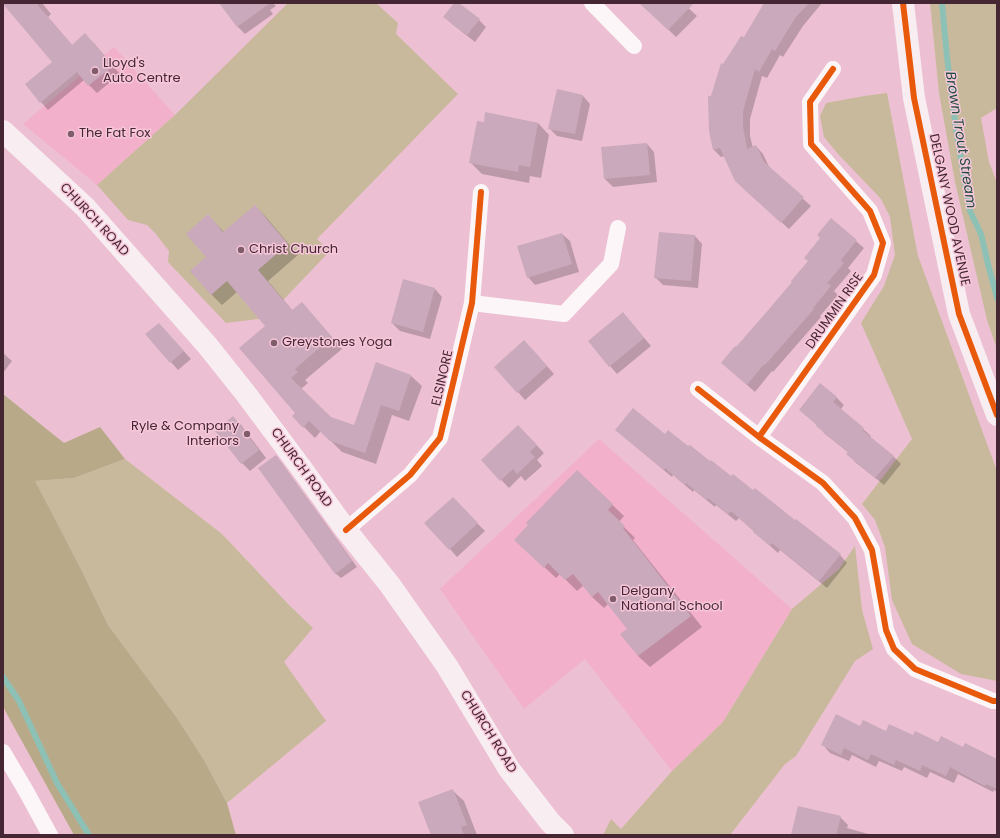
<!DOCTYPE html>
<style>
body{margin:0}
#map{position:relative;width:1000px;height:838px;overflow:hidden;background:#ecc0d2;font-family:Poppins,sans-serif}
canvas{display:block}
.frame{position:absolute;inset:0;border:4px solid #452733;pointer-events:none}
</style>
<div id="map">
<canvas width="1000" height="838"></canvas>
<div class="frame"></div>
</div>
<script>
const ctx = document.querySelector('canvas').getContext('2d');
ctx.lineJoin = 'round';
function fill(path, color) {
  ctx.fillStyle = color;
  ctx.fill(path, 'evenodd');
}
function shape(rows) {
  const path = new Path2D();
  for (const r of rows) {
    path.moveTo(r[0], r[1]);
    for (let i = 2; i < r.length; i += 2) path.lineTo(r[i], r[i + 1]);
  }
  return path;
}
function strokePath(path, color, width, dash) {
  ctx.strokeStyle = color;
  ctx.lineWidth = width;
  ctx.lineCap = dash ? 'butt' : 'round';
  ctx.setLineDash(dash || []);
  ctx.stroke(path);
}
function write(font, color, halo, rows, align = 'center') {
  ctx.font = font + ' Poppins,sans-serif';
  ctx.lineWidth = 3;
  ctx.setLineDash([]);
  ctx.textBaseline = 'middle';
  ctx.strokeStyle = halo;
  ctx.fillStyle = color;
  for (const [text, x, y, turn = 0] of rows) {
    ctx.save();
    ctx.translate(x, y);
    ctx.rotate((+turn || 0) * Math.PI / 180);
    ctx.textAlign = isNaN(turn) ? turn : align;
    if (halo) ctx.strokeText(text, 0, 0);
    ctx.fillText(text, 0, 0);
    ctx.restore();
  }
}
fill(shape([
 [114,47,175,115,97,185,23,124],
 [599,439,792,609,723,722,672,771,585,659,524,709,440,589]
]), '#f2b0ca');
fill(shape([
 [288,3,376,3,398,23,396,34,458,94,317,239,330,251,266,318,226,323,168,262,169,251,155,233,147,225,128,220,97,185,175,115],
 [930,3,997,3,997,108,981,118,989,162,997,183,997,349,987,320,955,182,939,93],
 [887,93,918,256,997,471,997,681,961,674,912,644,892,600,885,547,875,520,862,504,912,439,861,323,884,286,895,255,890,217,881,199,838,154,824,137,820,116,826,103,864,96],
 [125,459,222,534,289,605,313,628,284,662,326,721,227,803,204,760,177,718,108,625,82,571,34,481,74,478],
 [855,546,862,610,873,649,855,661,796,756,785,764,730,835,603,835,611,819,621,829,672,771,723,722,792,609,839,569]
]), '#c8b99c');
fill(shape([
 [3,394,64,443,100,427,125,459,74,478,35,481,82,571,108,625,177,718,204,760,227,803,236,835,74,835,9,718,3,706]
]), '#b8a989');
fill(shape([
 [3,3,42,3,51,14,48,17,73,46,93,42,120,74,97,93,84,80,48,110,26,85,54,62],
 [221,3,273,3,276,6,270,10,273,14,245,34,238,27],
 [456,3,458,3,479,20,486,27,475,42,452,24,445,17],
 [641,3,683,3,697,16,676,37],
 [766,3,822,3,803,26,783,57,780,55,767,78,762,76,750,119,750,136,753,148,756,146,763,154,770,169,811,206,789,229,744,189,725,156,721,157,713,149,712,97,724,65,744,39],
 [557,91,583,96,590,104,582,141,557,136,549,128],
 [486,113,538,123,549,135,541,178,530,176,529,183,482,174,470,162,485,123],
 [647,144,654,152,657,182,613,187,605,179,602,148],
 [255,206,266,217,298,255,268,281,293,311,302,303,312,314,342,349,305,380,308,383,301,389,330,418,354,427,411,376,422,386,409,421,392,415,376,464,342,452,321,431,315,438,293,416,296,413,266,326,237,292,222,305,211,294,207,257,208,216,224,232],
 [831,220,864,248,848,268,851,271,834,291,838,295,820,316,821,317,773,372,772,371,755,392,730,370,736,349,770,310,809,261],
 [562,234,570,241,579,272,535,285,528,277],
 [695,236,702,244,698,288,663,285,655,277],
 [435,289,442,297,430,339,400,331,392,323],
 [623,313,630,321,651,346,617,374,610,366],
 [159,324,191,359,178,370,147,335],
 [532,349,554,374,525,400,496,367],
 [3,353,12,361,3,373],
 [821,385,837,398,844,405,840,410,863,429,871,436,870,437,893,456,901,464,884,485,855,462,849,453,825,434,818,426,800,410],
 [233,418,241,425,266,458,250,471,242,463,217,431],
 [526,434,544,453,537,460,542,466,525,481,521,476,509,488,482,460],
 [665,435,689,447,795,521,840,555,847,563,827,588,780,550,778,553,739,518,736,521,716,505,715,507,694,490,693,492,673,475,672,477,624,437],
 [276,456,281,462,357,567,341,578,335,573],
 [577,471,624,516,619,522,635,538,633,540,702,627,650,667,638,656,628,629,608,604,604,608,592,597,584,585,577,591,560,574,556,578,527,551],
 [460,506,485,531,457,557,450,549],
 [861,727,913,737,938,743,964,748,997,760,997,792,994,790,993,792,958,774,954,783,930,772,927,778,904,767,902,771,879,761,876,767,852,755,849,761,830,753,823,745],
 [452,790,464,801,477,835,432,835],
 [840,817,848,825,847,828,872,835,792,835]
]), '#0003');
strokePath(shape([
 [942,3,947,57,956,129,970,211,981,234,988,264,997,298],
 [3,677,19,701,57,783,89,835]
]), '#8ec1b6', 6);
fill(shape([
 [3,3,36,3,72,45,85,33,113,66,88,86,77,72,40,103,25,84,52,62,3,4],
 [219,3,270,3,237,27],
 [454,3,459,3,480,19,467,35,443,17],
 [639,3,694,3,668,30],
 [764,3,809,3,795,18,775,51,772,49,759,72,755,69,743,111,743,127,747,149,756,145,764,162,804,197,781,223,735,181,720,148,713,150,709,131,708,96,711,96,721,63,723,64,741,36,744,37],
 [557,89,583,95,575,134,548,129],
 [485,112,538,123,530,167,519,165,518,172,469,163,477,121,484,122],
 [647,143,650,175,604,179,601,147],
 [255,205,288,244,258,270,292,310,302,302,332,337,295,369,298,372,291,378,331,417,354,425,376,362,411,375,399,411,381,405,365,453,330,441,309,421,303,428,292,416,295,413,239,348,265,326,227,281,211,295,190,271,206,257,186,234,208,214,223,232],
 [831,218,857,240,841,260,844,263,827,283,831,286,813,308,814,309,765,365,764,364,747,385,721,363,735,346,736,347,770,308,792,282,791,281,808,261,804,258,820,238,817,235],
 [659,232,695,235,691,281,654,278],
 [562,233,572,264,527,278,517,246],
 [403,279,435,288,423,332,391,323],
 [623,312,644,338,609,367,588,341],
 [159,323,184,351,170,363,145,334],
 [524,340,547,366,517,393,494,367],
 [820,383,837,397,833,402,864,428,862,430,894,456,875,478,846,454,848,452,816,426,817,425,799,410],
 [633,408,665,434,668,430,688,446,690,445,710,461,711,460,731,476,733,474,753,490,755,488,795,520,796,519,841,554,819,581,772,543,770,546,753,532,754,531,731,511,728,514,708,498,707,500,686,483,685,485,665,468,664,470,615,430],
 [233,416,259,450,241,464,215,431],
 [518,425,537,445,530,452,535,457,517,474,513,469,500,481,481,460],
 [276,455,352,561,335,574,258,468],
 [577,470,613,504,608,510,625,526,623,528,691,616,638,656,620,634,627,629,598,592,592,597,573,574,565,580,548,563,544,568,514,540,528,525,526,523],
 [453,497,478,523,449,550,424,523],
 [836,714,860,726,863,720,886,731,889,724,913,735,915,731,938,742,941,736,963,747,965,743,997,759,997,789,986,784,985,786,950,767,946,776,922,765,920,771,896,760,894,765,871,754,868,760,844,748,841,755,821,745],
 [453,789,467,825,461,827,464,835,431,835,418,802],
 [798,806,841,816,836,835,791,835]
]), '#c9a9bb');
strokePath(shape([
 [592,3,634,46],
 [472,303,564,314,611,264,618,228],
 [698,389,759,437,823,483,855,518,872,550,886,630,894,649,915,669,993,701,997,701],
 [759,437,874,275,883,243,870,211,811,144,810,102,833,69],
 [346,530,410,475,440,438,472,303,481,192],
 [3,752,26,791,50,835]
]), '#fcf6f8', 16);
strokePath(shape([
 [903,3,914,98,959,314,997,415],
 [3,131,85,207,207,345,246,394,302,469,346,530,390,585,447,666,509,769,550,822,563,835]
]), '#f8eef2', 22);
strokePath(shape([
 [903,3,914,98,959,314,997,415],
 [698,389,759,437,823,483,855,518,872,550,886,630,894,649,915,669,993,701,997,701],
 [759,437,874,275,883,243,870,211,811,144,810,102,833,69],
 [346,530,410,475,440,438,472,303,481,192]
]), '#e8590c', 6);
for (const [x, y, r, color] of [
 [95,71,4,"#7f5d6b"],
 [71,134,4,"#7f5d6b"],
 [241,250,4,"#7f5d6b"],
 [274,343,4,"#7f5d6b"],
 [247,434,4,"#7f5d6b"],
 [613,599,4,"#7f5d6b"]
]) {
  const dot = new Path2D();
  dot.arc(x, y, r, 0, 2 * Math.PI);
  ctx.fillStyle = color;
  ctx.fill(dot);
  strokePath(dot, '#f7c7d9', 1.5);
}
write('13px', '#452733', '#f7c7d9', [
 ["Lloyd's",103,64],
 ["Auto Centre",103,79],
 ["The Fat Fox",79,134],
 ["Christ Church",249,250],
 ["Greystones Yoga",282,343],
 ["Ryle & Company",239,427,"right"],
 ["Interiors",239,442,"right"],
 ["Delgany",621,592],
 ["National School",621,607]
], 'left');
write('13px', '#452733', '#f7c7d9', [
 ["DELGANY WOOD AVENUE",949,210,78],
 ["CHURCH ROAD",94,220,47],
 ["DRUMMIN RISE",835,311,-55],
 ["ELSINORE",443,378,-77],
 ["CHURCH ROAD",301,468,54],
 ["CHURCH ROAD",488,732,58]
]);
write('italic 14px', '#234d42', '#f7c7d9', [
 ["Brown Trout Stream",960,140,81]
]);
</script>
